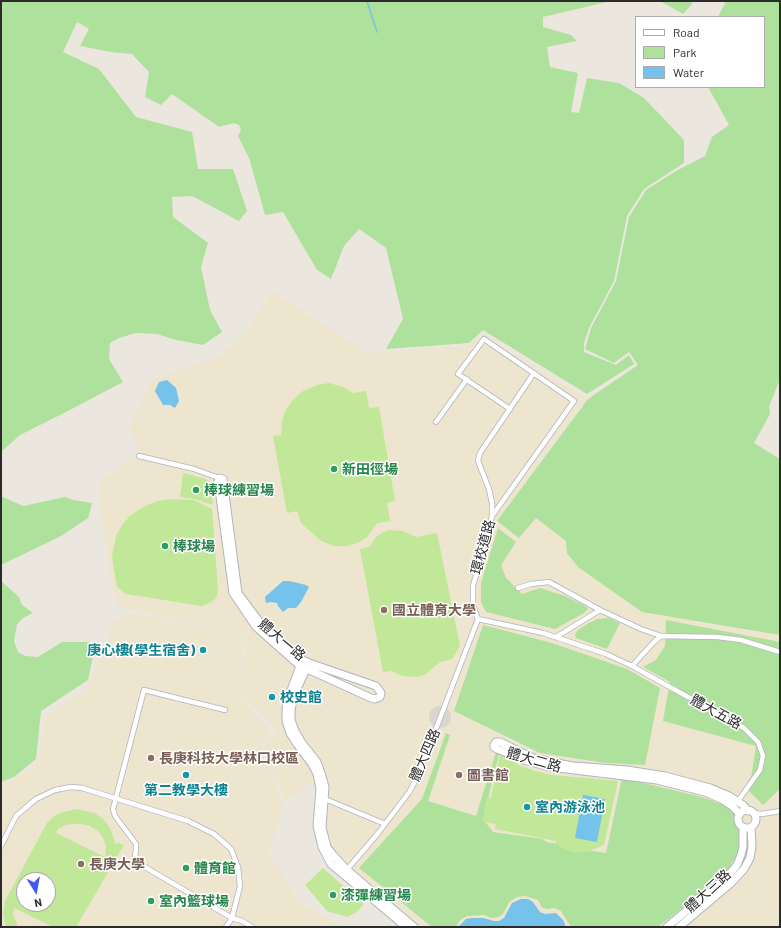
<!DOCTYPE html>
<meta charset="utf-8">
<style>
body{margin:0}
#map{position:relative;width:781px;height:928px;overflow:hidden;background:#ece7de;font-family:Barlow,sans-serif}
canvas{display:block}
.frame{position:absolute;inset:0;border:2px solid #2b2b2b;pointer-events:none}
.legend{position:absolute;left:635px;top:16px;width:130px;height:72px;box-sizing:border-box;background:#fff;border:1px solid #aaa;margin:0;padding:5px 7px;list-style:none;font-size:12px;color:#2b2b2b}
.legend li{display:flex;align-items:center;gap:8px;height:20px}
.legend b{width:20px;border:1px solid #aaa}
.north{position:absolute;left:16px;top:872px;width:40px;height:40px;box-sizing:border-box;background:#fff;border:1px solid #aaa;border-radius:50%;rotate:169deg;font-size:11px;font-weight:700;line-height:16px;text-align:center;color:#2b2b2b}
.north::after{content:'';display:block;margin:auto;width:14px;height:18px;background:#4457f3;clip-path:polygon(50% 0,100% 100%,50% 72%,0 100%)}
</style>
<div id="map">
<canvas width="781" height="928"></canvas>
<div class="frame"></div>
<ul class="legend">
<li><b style="height:5px;background:#fff"></b>Road</li>
<li><b style="height:11px;background:#aee19c"></b>Park</li>
<li><b style="height:11px;background:#75c2ea"></b>Water</li>
</ul>
<div class="north">N</div>
</div>
<script>
const ctx = document.querySelector('canvas').getContext('2d');
ctx.lineJoin = 'round';
function fill(path, color) {
  ctx.fillStyle = color;
  ctx.fill(path, 'evenodd');
}
function shape(rows) {
  const path = new Path2D();
  for (const r of rows) {
    if (r.length === 3) {
      path.moveTo(r[0] + r[2], r[1]);
      path.arc(r[0], r[1], r[2], 0, 2 * Math.PI);
      continue;
    }
    path.moveTo(r[0], r[1]);
    for (let i = 2; i < r.length; i += 2) path.lineTo(r[i], r[i + 1]);
  }
  return path;
}
function strokePath(path, color, width, dash) {
  ctx.strokeStyle = color;
  ctx.lineWidth = width;
  ctx.lineCap = dash ? 'butt' : 'round';
  ctx.setLineDash(dash || []);
  ctx.stroke(path);
}
function write(font, color, halo, rows, align = 'center') {
  ctx.font = font + ' Barlow,"Noto Sans TC",sans-serif';
  ctx.lineWidth = 3;
  ctx.setLineDash([]);
  ctx.textBaseline = 'middle';
  ctx.strokeStyle = halo;
  ctx.fillStyle = color;
  for (const [text, x, y, turn = 0] of rows) {
    ctx.save();
    ctx.translate(x, y);
    ctx.rotate((+turn || 0) * Math.PI / 180);
    ctx.textAlign = isNaN(turn) ? turn : align;
    if (halo) ctx.strokeText(text, 0, 0);
    ctx.fillText(text, 0, 0);
    ctx.restore();
  }
}
fill(shape([
 [272,291,367,353,465,346,484,335,587,399,497,521,536,518,566,541,567,553,697,622,780,635,780,927,422,927,339,856,330,847,327,828,328,784,325,773,285,801,264,748,277,728,238,692,248,636,119,607,113,589,100,509,98,483,141,452,129,429,152,380,219,356,247,332],
 [133,613,245,637,237,693,271,731,261,749,283,803,269,853,299,902,343,927,1,927,1,786,36,767,47,714,85,691,96,667,100,653,115,620],
 [24,880,48,880,48,904,24,904]
]), '#ede5ce');
fill(shape([
 [1,1,623,1,607,2,543,17,543,27,571,35,577,41,547,47,550,67,578,73,571,112,579,113,587,78,619,83,644,98,684,140,684,163,644,189,627,216,614,281,589,328,584,343,584,352,616,365,629,355,634,364,587,394,483,330,469,343,386,349,403,319,386,248,359,229,344,246,331,279,317,270,283,212,265,215,249,158,238,136,241,130,239,125,234,123,219,127,172,94,161,105,145,97,149,72,132,54,111,52,80,46,89,29,77,22,63,52,99,69,136,117,192,132,198,169,233,169,247,211,239,221,192,196,172,197,173,217,208,243,201,267,210,310,222,332,203,345,176,340,157,334,136,333,119,338,110,343,109,359,123,382,68,411,20,435,1,452],
 [660,1,687,1,693,3,683,14],
 [726,1,780,1,780,379,769,407,770,414,754,443,780,459,780,635,642,612,578,567,567,553,566,541,536,518,519,538,497,521,588,399,638,365,629,352,614,363,585,349,591,328,616,281,629,217,646,190,676,171,705,156,712,137,729,125,708,87,764,87,764,17,718,17],
 [1,496,23,506,65,497,73,500,92,503,88,518,61,536,1,565],
 [498,528,516,542,501,565,506,578,522,594,540,588,565,596,584,605,588,609,584,613,555,629,486,612,481,602,481,583],
 [1,581,19,597,22,605,33,613,23,618,17,624,14,641,18,652,25,656,38,657,62,642,90,642,93,656,88,680,41,711,36,759,14,777,1,782],
 [609,618,620,623,607,649,576,638,575,635,578,630,589,623,598,619],
 [666,620,780,642,780,789,763,805,749,791,756,746,663,721,670,682,643,667,656,660,665,646],
 [483,625,552,643,627,669,660,688,645,765,606,763,540,753,454,711],
 [446,733,450,735,428,801,476,816,496,752,499,754,483,819,493,832,543,839,546,842,560,844,562,848,577,852,593,851,606,853,622,778,702,797,732,808,740,826,740,851,723,876,658,927,571,927,561,911,554,908,548,909,542,908,538,900,525,896,517,897,509,902,503,914,498,917,492,918,484,915,467,916,460,920,456,927,432,927,359,868,422,799]
]), '#aee19c');
fill(shape([
 [329,383,343,387,353,393,366,391,369,408,379,407,395,501,387,503,390,521,377,523,368,536,360,542,347,546,334,546,321,541,301,523,297,511,287,513,273,436,281,435,282,421,285,411,293,400,303,391,317,385],
 [183,473,206,479,211,483,213,505,195,499,180,497],
 [174,499,194,500,212,509,218,590,216,598,211,602,202,606,126,594,117,587,112,557,116,536,122,525,130,516,143,507,157,501],
 [389,530,403,531,416,537,437,533,460,646,452,659,440,662,426,674,418,677,402,676,392,671,383,672,360,549,369,547,376,537,382,533],
 [500,754,519,765,535,771,552,775,618,781,604,845,589,851,575,853,563,849,556,844,556,841,495,829,496,824,482,822,487,797,491,798],
 [77,809,95,813,103,819,110,828,113,836,115,844,119,843,124,845,76,927,53,927,14,908,13,915,18,927,6,927,3,914,5,901,47,823,53,817,60,813],
 [72,824,81,824,90,826,99,832,103,838,106,846,105,857,56,833,58,829,65,825],
 [24,880,48,880,48,904,24,904],
 [323,868,364,904,357,912,347,917,327,911,305,885]
]), '#c0e898');
fill(shape([
 [440,717,11]
]), '#d9d6d0');
fill(shape([
 [167,380,176,388,179,401,175,408,170,405,163,405,155,391,159,382],
 [283,581,289,581,306,585,309,587,301,602,296,608,288,608,283,612,278,606,277,603,271,602,266,603,265,597],
 [583,795,605,799,597,842,575,838],
 [521,899,528,899,533,902,540,912,545,914,556,913,563,920,566,927,458,927,466,919,472,918,483,918,494,921,499,921,504,918,512,903]
]), '#75c2ea');
strokePath(shape([
 [367,1,377,32]
]), '#75c2ea', 1.5);
const street = shape([
 [436,422,467,379],
 [139,456,194,469,219,478],
 [492,516,574,401,484,339,458,374,510,409],
 [518,588,531,584,549,582,600,610,641,629,661,636],
 [478,619,543,633,606,654,632,666,653,643,661,636,718,637,741,640,780,652],
 [478,619,473,605,473,586,492,516,492,503,489,489,478,461,480,453,534,373],
 [556,637,600,610],
 [632,666,744,728,758,742,763,756,760,770,738,801],
 [225,710,144,690,113,809,115,816,136,844,136,849,135,857,138,863,232,918,242,921,252,927],
 [322,799,330,801,385,824],
 [753,813,762,814,780,811],
 [1,846,16,816,36,799,55,790,71,787,82,788,188,821,214,834,231,849,238,867,240,886,232,918,226,927],
 [345,872,379,832,410,791,419,773,478,619]
]);
const secondary = shape([
 [303,667,371,698,375,699,380,697,381,693,376,686,309,663],
 [747,819,9],
 [740,814,732,806,723,800,705,792,657,780,550,767,527,761,497,749,494,747,494,745,496,742,500,742,533,758,556,763,573,766,627,770,665,776,710,788,729,796,743,805,748,811],
 [406,927,331,864,322,847,317,826,320,788,317,774,312,764,297,744,290,733,286,721,286,710,287,701,300,666,256,627,233,593,218,482,219,478,223,479,238,593,261,624,302,660,309,663,294,695,291,710,291,720,295,731,302,743,317,762,321,773,325,787,322,827,327,847,333,855,347,870,414,927],
 [667,927,727,877,737,865,741,855,743,847,743,827],
 [679,927,731,883,744,869,750,858,752,846,751,827]
]);
strokePath(street, '#b1b3be', 6);
strokePath(secondary, '#b1b3be', 9);
strokePath(street, '#fff', 4.5);
strokePath(secondary, '#fff', 7);
for (const [x, y, r, color] of [
 [334,469,4,"#2e9e5b"],
 [196,490,4,"#2e9e5b"],
 [165,546,4,"#2e9e5b"],
 [384,610,4,"#8d6e63"],
 [203,650,4,"#0f9aa8"],
 [272,697,4,"#0f9aa8"],
 [151,758,4,"#8d6e63"],
 [186,775,4,"#0f9aa8"],
 [459,775,4,"#8d6e63"],
 [527,807,4,"#0f9aa8"],
 [81,864,4,"#8d6e63"],
 [186,868,4,"#2e9e5b"],
 [333,895,4,"#2e9e5b"],
 [151,901,4,"#2e9e5b"]
]) {
  const dot = new Path2D();
  dot.arc(x, y, r, 0, 2 * Math.PI);
  ctx.fillStyle = color;
  ctx.fill(dot);
  strokePath(dot, '#fff', 1.5);
}
write('bold 14px', '#27864d', '#fff', [
 ["新田徑場",342,469],
 ["棒球練習場",204,490],
 ["棒球場",173,546],
 ["體育館",194,868],
 ["漆彈練習場",341,895],
 ["室內籃球場",159,901]
], 'left');
write('14px', '#2b2b2b', '#fff', [
 ["環校道路",483,547,-75],
 ["體大一路",282,640,40],
 ["體大五路",716,712,29],
 ["體大四路",425,755,-67],
 ["體大二路",534,760,16],
 ["體大三路",708,891,-42]
]);
write('bold 14px', '#785e54', '#fff', [
 ["國立體育大學",392,610],
 ["長庚科技大學林口校區",159,758],
 ["圖書館",467,775],
 ["長庚大學",89,864]
], 'left');
write('bold 14px', '#0d838f', '#fff', [
 ["庚心樓(學生宿舍)",195,650,"right"],
 ["校史館",280,697],
 ["第二教學大樓",186,790,"center"],
 ["室內游泳池",535,807]
], 'left');
</script>
